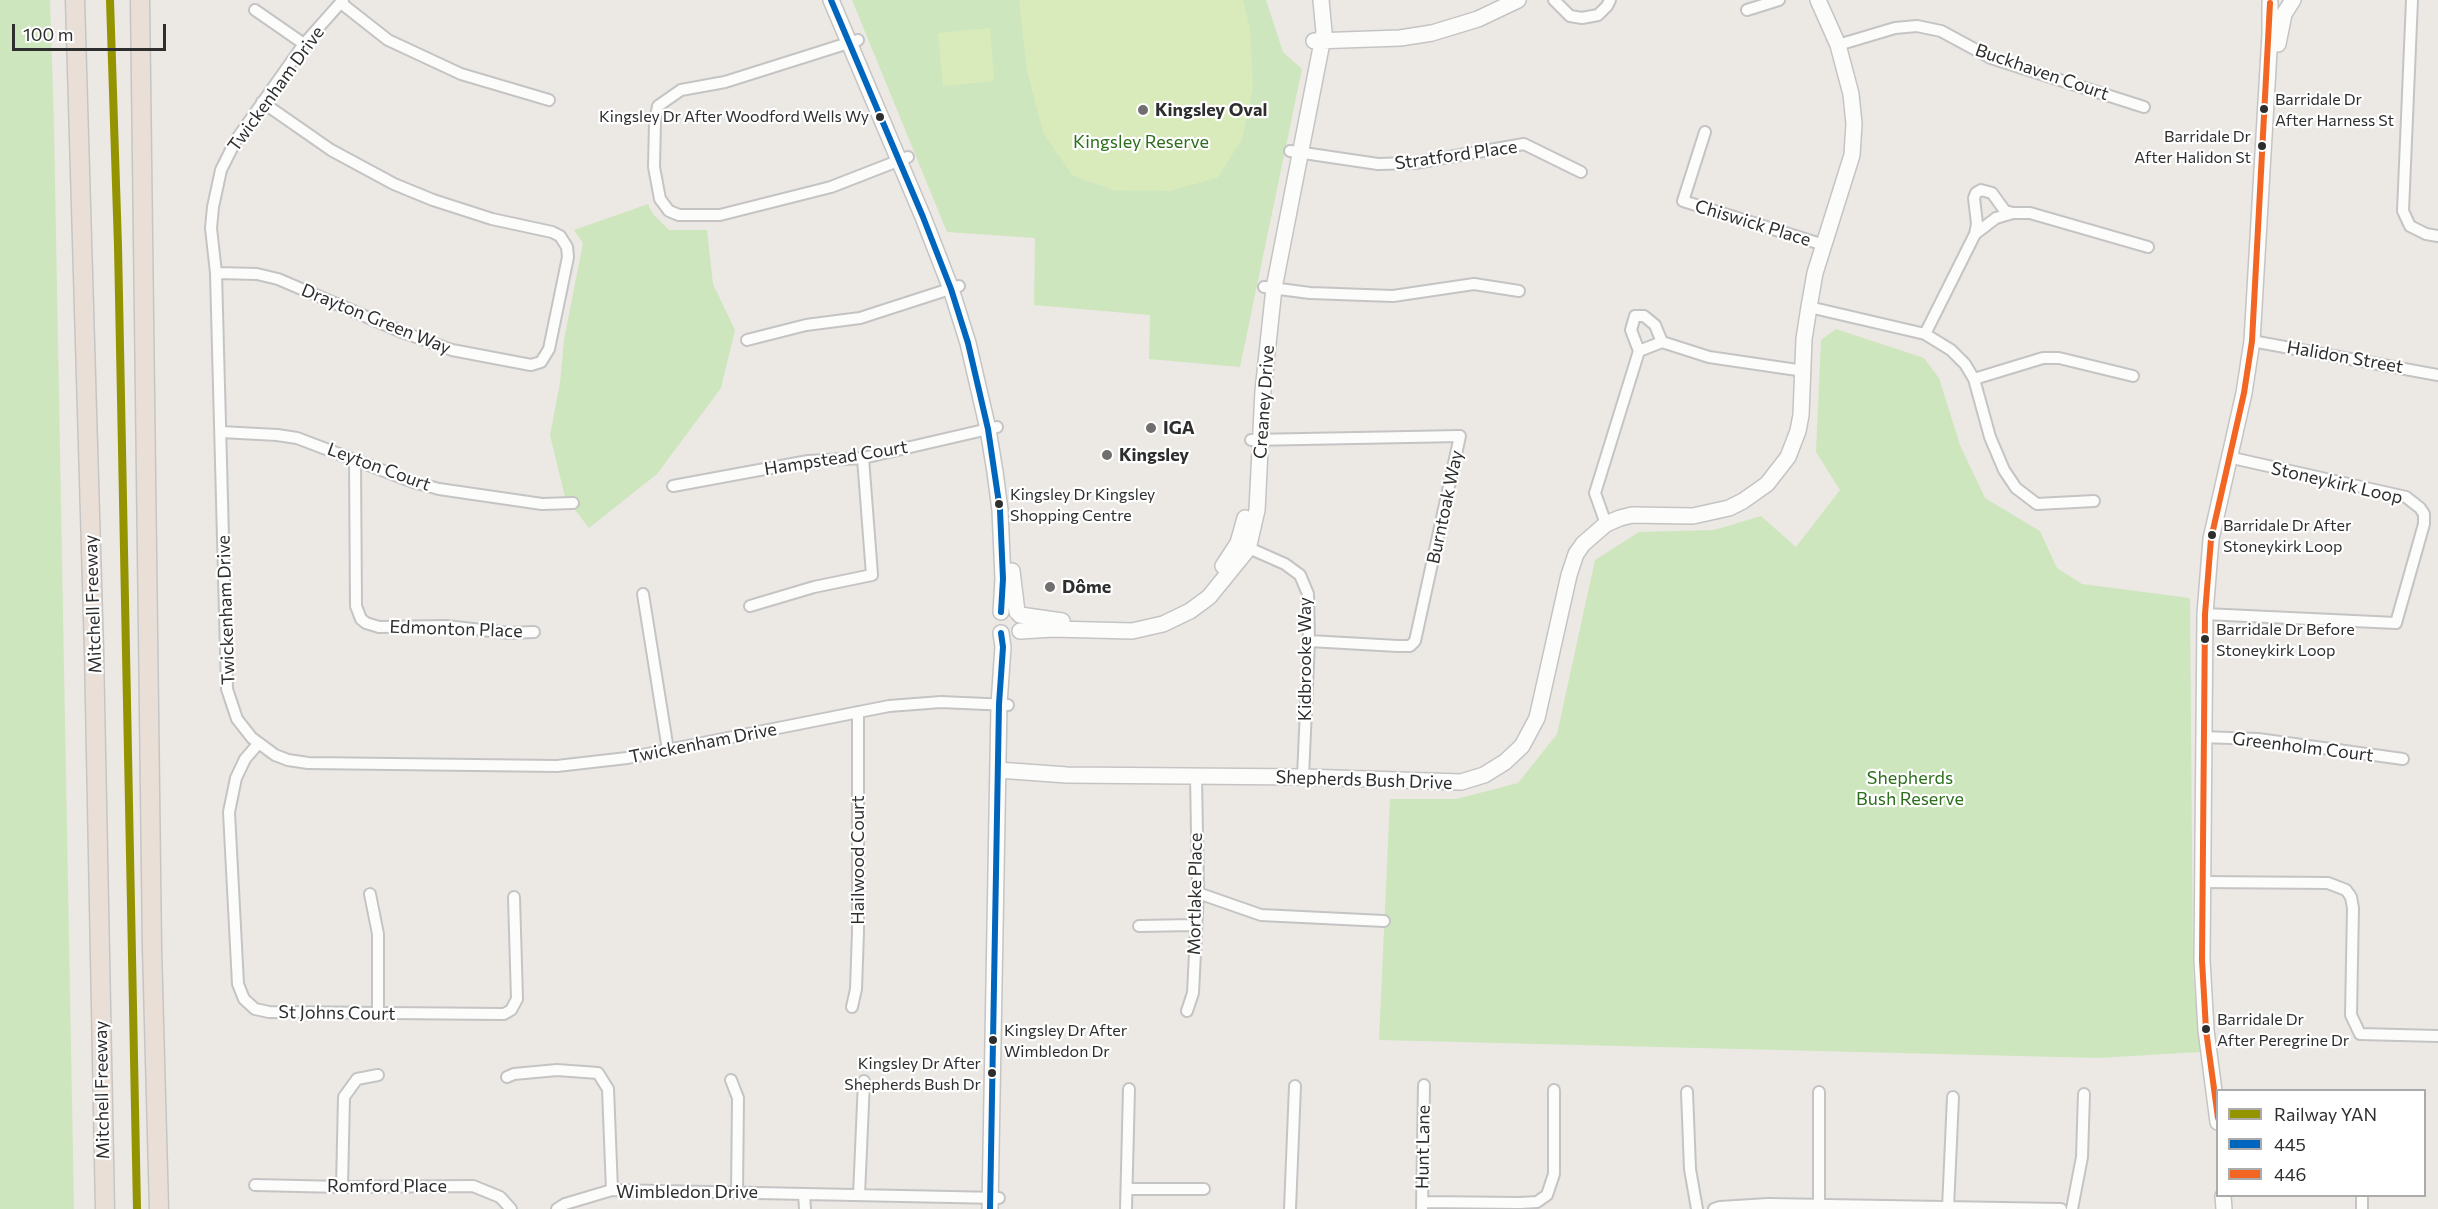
<!DOCTYPE html>
<meta charset="utf-8">
<style>
body{margin:0}
#map{position:relative;width:2438px;height:1209px;overflow:hidden;background:#ece8e4;font-family:Commissioner,sans-serif}
canvas{display:block}
.legend{position:absolute;left:2216px;top:1089px;width:210px;height:108px;box-sizing:border-box;background:#fff;border:2px solid #ababab;margin:0;padding:8px 10px;list-style:none;font-size:18px;color:#2e2e2e}
.legend li{display:flex;align-items:center;gap:12px;height:30px}
.legend b{width:30px;border:2px solid #ababab}
.scale{position:absolute;left:12px;top:24px;width:154px;height:27px;box-sizing:border-box;border:3px solid #2e2e2e;border-top:0;padding-left:8px;font-size:18px;line-height:21px;white-space:nowrap;color:#2e2e2e;-webkit-text-stroke:4px #fff;paint-order:stroke}
</style>
<div id="map">
<canvas width="2438" height="1209"></canvas>
<ul class="legend">
<li><b style="height:8px;background:#949300"></b>Railway YAN</li>
<li><b style="height:8px;background:#0065bd"></b>445</li>
<li><b style="height:8px;background:#f26522"></b>446</li>
</ul>
<div class="scale">100 m</div>
</div>
<script>
const ctx = document.querySelector('canvas').getContext('2d');
ctx.lineJoin = 'round';
function fill(path, color) {
  ctx.fillStyle = color;
  ctx.fill(path, 'evenodd');
}
function shape(rows) {
  const path = new Path2D();
  for (const r of rows) {
    path.moveTo(r[0], r[1]);
    for (let i = 2; i < r.length; i += 2) path.lineTo(r[i], r[i + 1]);
  }
  return path;
}
function strokePath(path, color, width, dash) {
  ctx.strokeStyle = color;
  ctx.lineWidth = width;
  ctx.lineCap = dash ? 'butt' : 'round';
  ctx.setLineDash(dash || []);
  ctx.stroke(path);
}
function write(font, color, halo, rows, align = 'center') {
  ctx.font = font + ' Commissioner,sans-serif';
  ctx.lineWidth = 4.5;
  ctx.setLineDash([]);
  ctx.textBaseline = 'middle';
  ctx.strokeStyle = halo;
  ctx.fillStyle = color;
  for (const [text, x, y, turn = 0] of rows) {
    ctx.save();
    ctx.translate(x, y);
    ctx.rotate((+turn || 0) * Math.PI / 180);
    ctx.textAlign = isNaN(turn) ? turn : align;
    if (halo) ctx.strokeText(text, 0, 0);
    ctx.fillText(text, 0, 0);
    ctx.restore();
  }
}
fill(shape([
 [0,0,50,0,54,126,74,1209,0,1209],
 [852,0,1266,0,1283,52,1302,69,1240,367,1149,359,1150,315,1034,305,1035,238,947,232],
 [648,204,653,214,669,230,707,230,713,284,735,330,721,388,657,474,589,528,565,497,550,435,560,383,564,340,583,243,574,230],
 [1836,329,1924,358,1939,378,1960,445,1985,498,2040,531,2057,568,2082,584,2190,598,2193,973,2200,1052,2098,1058,1379,1040,1390,799,1456,799,1518,783,1557,734,1595,560,1639,532,1714,530,1761,516,1796,547,1840,490,1816,452,1821,340]
]), '#cee6be');
fill(shape([
 [1019,0,1243,0,1250,29,1253,88,1242,140,1217,178,1170,191,1112,190,1072,175,1043,132,1027,71],
 [990,28,994,81,943,86,938,33]
]), '#d9eabb');
const street = shape([
 [343,0,304,44,236,140,221,170,213,207,211,228,216,273,227,689,237,719,252,738,275,755,288,760,308,763,557,766,627,758,889,706,941,702,1008,705],
 [1554,0,1570,16,1582,18,1598,15,1607,6,1610,0],
 [2412,0,2403,211,2410,226,2426,234,2438,236],
 [341,3,388,40,461,74,549,100],
 [255,10,304,44],
 [1747,10,1779,0],
 [858,40,725,82,681,90,658,106,655,122,654,167,660,199,669,211,679,215,720,215,831,187,908,157],
 [1838,45,1895,28,1917,26,1941,31,1991,58,2144,107],
 [1705,132,1683,201,1824,245],
 [1290,151,1378,164,1415,163,1524,144,1581,172],
 [1975,234,1977,224,1974,198,1976,193,1981,190,1992,193,2005,211,2013,213],
 [216,273,257,274,278,279,402,332,452,350,531,365,541,362,549,349,568,257,567,247,560,236,552,232,492,219,433,200,394,184,331,150,262,102],
 [1264,287,1310,293,1393,296,1474,284,1519,291],
 [1809,307,1925,334,1951,350,1965,364,1974,379,1990,437,2004,470,2016,488,2037,504,2094,501],
 [1925,334,1975,234,1996,218,2013,213,2030,213,2148,247],
 [747,340,806,325,860,318,959,286],
 [2252,341,2438,375],
 [1639,351,1631,330,1635,316,1644,316,1655,325,1662,342],
 [1974,379,2043,358,2059,358,2133,376],
 [221,432,277,435,297,438,413,482,439,489,542,504,573,503],
 [1251,440,1460,436,1415,641,1410,646,1398,646,1309,641],
 [355,460,356,606,361,619,366,623,379,627,446,626,509,633,534,632],
 [673,486,808,461,863,458,997,427],
 [1606,524,1595,493,1639,351,1662,342,1709,357,1804,371],
 [1242,545,1285,564,1300,575,1308,594,1309,641,1303,777],
 [643,594,668,750],
 [750,606,814,587,872,575,863,458],
 [2205,614,2396,623,2424,524,2424,514,2420,508,2406,497,2228,457],
 [2202,737,2258,739,2403,759],
 [258,744,245,759,236,778,229,812,238,984,244,999,255,1009,269,1012,504,1014,511,1010,517,999,514,897],
 [2202,882,2328,883,2346,890,2351,897,2353,908,2351,1015,2360,1034,2438,1036],
 [1198,893,1261,915,1384,921],
 [370,894,378,934,378,1014],
 [1139,926,1194,925],
 [852,1007,856,989,858,932,858,712],
 [1187,1011,1193,993,1198,893,1196,776],
 [507,1077,514,1074,557,1070,598,1073,608,1089,612,1190],
 [731,1080,738,1098,737,1192],
 [1687,1092,1690,1169,1697,1209],
 [255,1185,342,1187,473,1186,500,1197,511,1209],
 [342,1187,344,1097,357,1079,378,1075],
 [1127,1189,1204,1189],
 [804,1194,805,1209],
 [859,1195,864,1081],
 [2362,1196,2362,1209],
 [1423,1202,1520,1203,1537,1202,1547,1195,1554,1174,1554,1090],
 [1819,1205,1819,1092],
 [1948,1208,1953,1097],
 [557,1209,565,1204,612,1190,999,1198],
 [1126,1209,1129,1089],
 [1290,1209,1295,1086],
 [1422,1209,1424,1085],
 [1714,1209,1720,1207,1768,1204,2061,1209],
 [2072,1209,2082,1157,2084,1094]
]);
const secondary = shape([
 [831,0,923,217,951,289,968,343,988,429,995,472,1000,510,1003,579,1001,612],
 [1314,41,1400,38,1432,33,1478,19,1518,0],
 [2278,44,2284,14,2293,0],
 [1223,566,1238,543,1245,518],
 [1012,571,1017,612],
 [1020,615,1062,621],
 [1020,631,1053,629,1132,631,1163,624,1190,611,1209,597,1248,549,1257,510,1263,391,1274,288,1324,32,1321,0],
 [998,770,1067,775,1303,777,1461,782,1484,775,1505,762,1522,746,1537,718,1569,575,1576,554,1583,544,1606,524,1620,518,1632,515,1693,516,1729,508,1743,501,1767,484,1788,457,1798,431,1801,415,1804,339,1809,307,1815,273,1852,155,1854,124,1851,94,1838,45,1818,0],
 [2218,1122,2206,1030,2202,960,2205,614,2211,539,2244,393,2252,341,2270,34,2270,3],
 [2223,1196,2224,1209],
 [990,1209,999,704,1003,647,1001,633]
]);
const highway = shape([
 [75,0,94,651,105,1209],
 [140,0,152,948,159,1209]
]);
strokePath(street, '#c5c4c5', 14);
strokePath(secondary, '#c5c4c5', 18);
strokePath(highway, '#c6c5c4', 21);
strokePath(street, '#fcfcfb', 10);
strokePath(secondary, '#fcfcfb', 15);
strokePath(highway, '#eadfd6', 18);
strokePath(shape([
 [831,0,923,217,951,289,968,343,988,429,1000,510,1003,579,1001,612],
 [990,1209,999,704,1003,647,1001,633]
]), '#0065bd', 6);
strokePath(shape([
 [2218,1118,2206,1030,2202,960,2205,614,2211,539,2244,393,2252,341,2270,3]
]), '#f26522', 6);
strokePath(shape([
 [110,0,118,246,137,1209]
]), '#949300', 8);
for (const [x, y, r, color] of [
 [2264,109,5,"#2e2e2e"],
 [1143,110,6,"#706f6e"],
 [880,117,5,"#2e2e2e"],
 [2262,146,5,"#2e2e2e"],
 [1151,428,6,"#706f6e"],
 [1107,455,6,"#706f6e"],
 [999,504,5,"#2e2e2e"],
 [2212,535,5,"#2e2e2e"],
 [1050,587,6,"#706f6e"],
 [2205,639,5,"#2e2e2e"],
 [2206,1029,5,"#2e2e2e"],
 [993,1040,5,"#2e2e2e"],
 [992,1073,5,"#2e2e2e"]
]) {
  const dot = new Path2D();
  dot.arc(x, y, r, 0, 2 * Math.PI);
  ctx.fillStyle = color;
  ctx.fill(dot);
  strokePath(dot, '#fff', 2);
}
write('16px', '#2e2e2e', '#fff', [
 ["Barridale Dr",2275,100],
 ["After Harness St",2275,121],
 ["Kingsley Dr After Woodford Wells Wy",869,117,"right"],
 ["Barridale Dr",2251,137,"right"],
 ["After Halidon St",2251,158,"right"],
 ["Kingsley Dr Kingsley",1010,495],
 ["Shopping Centre",1010,516],
 ["Barridale Dr After",2223,526],
 ["Stoneykirk Loop",2223,547],
 ["Barridale Dr Before",2216,630],
 ["Stoneykirk Loop",2216,651],
 ["Barridale Dr",2217,1020],
 ["After Peregrine Dr",2217,1041],
 ["Kingsley Dr After",1004,1031],
 ["Wimbledon Dr",1004,1052],
 ["Kingsley Dr After",981,1064,"right"],
 ["Shepherds Bush Dr",981,1085,"right"]
], 'left');
write('18px', '#2e2e2e', '#fff', [
 ["Buckhaven Court",2042,72,19],
 ["Twickenham Drive",276,89,-54],
 ["Stratford Place",1456,155,-8],
 ["Chiswick Place",1753,223,17],
 ["Drayton Green Way",376,319,22],
 ["Halidon Street",2345,357,10],
 ["Creaney Drive",1264,402,-86],
 ["Hampstead Court",836,458,-9],
 ["Leyton Court",379,467,20],
 ["Stoneykirk Loop",2337,483,13],
 ["Burntoak Way",1445,507,-78],
 ["Mitchell Freeway",93,604,-92],
 ["Twickenham Drive",226,610,-92],
 ["Edmonton Place",456,629,2],
 ["Kidbrooke Way",1305,659,-90],
 ["Twickenham Drive",703,743,-11],
 ["Greenholm Court",2303,747,7],
 ["Shepherds Bush Drive",1364,780,2],
 ["Hailwood Court",858,860,-90],
 ["Mortlake Place",1195,894,-89],
 ["St Johns Court",337,1013,1],
 ["Mitchell Freeway",102,1090,-91],
 ["Hunt Lane",1423,1147,-89],
 ["Romford Place",387,1186],
 ["Wimbledon Drive",687,1192]
]);
write('bold 18px', '#2e2e2e', '#fff', [
 ["Kingsley Oval",1155,110],
 ["IGA",1163,428],
 ["Kingsley",1119,455],
 ["Dôme",1062,587]
], 'left');
write('18px', '#2c6e1b', '#fff', [
 ["Kingsley Reserve",1141,142],
 ["Shepherds",1910,778],
 ["Bush Reserve",1910,799]
]);
</script>
